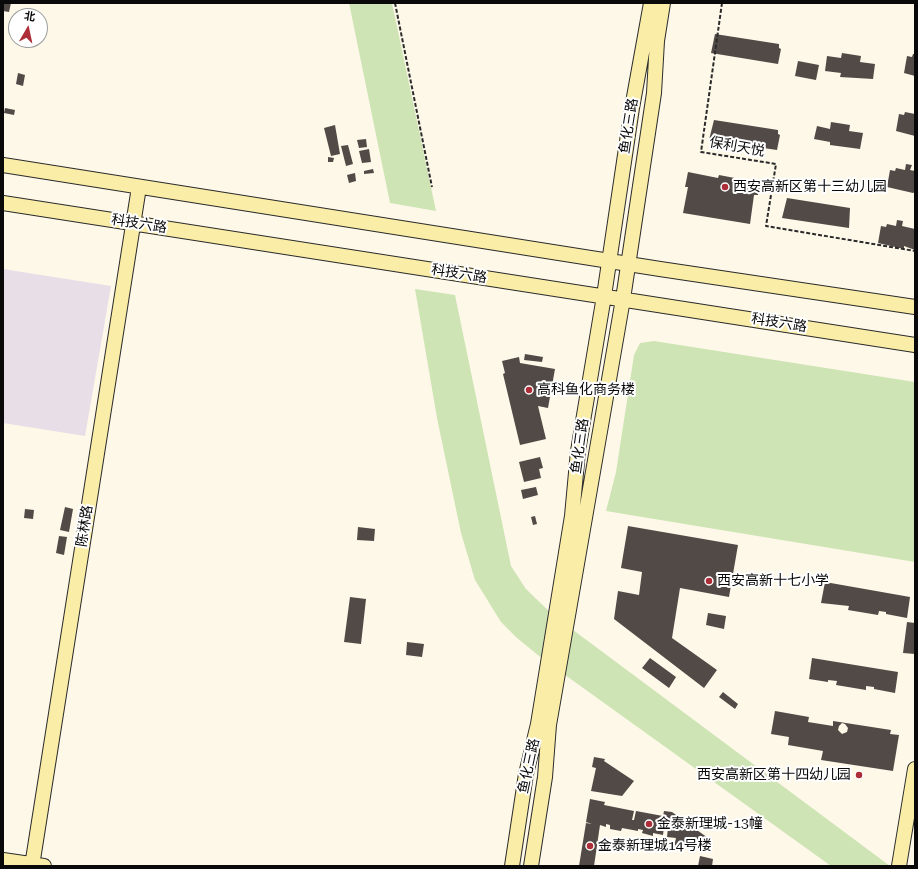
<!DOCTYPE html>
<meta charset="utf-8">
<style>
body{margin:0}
#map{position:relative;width:918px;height:869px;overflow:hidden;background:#fdf8e8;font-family:"Roboto Serif","Noto Sans SC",serif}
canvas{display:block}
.frame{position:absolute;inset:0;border:4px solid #090909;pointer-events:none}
.north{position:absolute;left:8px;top:8px;width:40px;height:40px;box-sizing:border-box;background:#fff;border:1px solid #9d9d9d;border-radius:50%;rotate:9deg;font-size:11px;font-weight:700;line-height:16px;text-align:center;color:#090909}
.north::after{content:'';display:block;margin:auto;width:14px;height:18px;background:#ad2d38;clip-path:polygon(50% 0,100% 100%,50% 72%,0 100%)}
</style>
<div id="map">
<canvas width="918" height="869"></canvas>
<div class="frame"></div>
<div class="north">北</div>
</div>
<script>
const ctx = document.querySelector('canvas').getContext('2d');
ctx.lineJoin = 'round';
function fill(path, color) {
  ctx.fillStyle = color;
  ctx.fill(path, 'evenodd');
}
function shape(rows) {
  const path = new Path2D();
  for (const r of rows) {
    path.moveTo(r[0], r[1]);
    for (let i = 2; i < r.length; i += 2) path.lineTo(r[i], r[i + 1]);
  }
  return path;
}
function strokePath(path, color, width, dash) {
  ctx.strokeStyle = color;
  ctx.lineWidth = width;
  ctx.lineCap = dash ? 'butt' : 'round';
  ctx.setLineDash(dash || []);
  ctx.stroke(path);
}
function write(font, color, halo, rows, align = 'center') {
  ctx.font = font + ' "Roboto Serif","Noto Sans SC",serif';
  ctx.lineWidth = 4;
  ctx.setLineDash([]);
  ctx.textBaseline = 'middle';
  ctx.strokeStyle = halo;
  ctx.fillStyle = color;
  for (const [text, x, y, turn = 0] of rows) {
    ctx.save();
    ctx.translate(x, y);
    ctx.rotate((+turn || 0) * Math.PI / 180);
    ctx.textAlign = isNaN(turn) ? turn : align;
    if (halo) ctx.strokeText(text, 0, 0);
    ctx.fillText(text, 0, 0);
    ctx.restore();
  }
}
fill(shape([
 [3,269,111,286,85,436,3,423]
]), '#e7dee8');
fill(shape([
 [349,3,392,3,436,211,390,203],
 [415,289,455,295,511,566,526,589,552,614,544,660,517,638,501,622,475,580,461,533,437,418],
 [654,341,915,382,915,562,606,511,616,472,634,355,640,343],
 [561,621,890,866,831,866,554,667]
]), '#cfe4b5');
fill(shape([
 [3,3,11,3,9,12,3,11],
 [715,34,779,44,779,48,781,49,778,64,711,53],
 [842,53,861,56,860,62,875,64,873,79,840,77,841,73,825,71,827,56,841,58],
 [913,54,915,54,915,76,904,73,907,56,912,57],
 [798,61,819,65,816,80,795,76],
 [18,73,25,75,23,86,16,84],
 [5,108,15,110,14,115,4,113],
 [905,112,915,114,915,136,896,131,899,114,904,115],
 [714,120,778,130,778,134,780,135,777,150,709,140],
 [831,122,850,125,849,131,863,133,860,149,830,145,830,142,814,139,817,126,830,129],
 [335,125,340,154,331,156,324,128],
 [366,139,367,147,359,148,357,140],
 [348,145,353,164,346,166,341,146],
 [369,149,371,162,362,163,359,151],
 [328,157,334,158,333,162,328,162],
 [906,164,912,165,910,170,915,171,915,192,913,193,887,187,890,170,895,171,896,168,905,170],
 [373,169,374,173,364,174,364,171],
 [688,172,718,178,719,175,761,183,758,195,754,195,750,224,683,213,688,187,685,187],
 [355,173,356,181,349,183,347,175],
 [787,198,850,208,849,228,782,218],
 [897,220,903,221,902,226,915,229,915,250,904,246,904,249,878,243,881,226,886,227,887,224,896,226],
 [525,354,543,357,542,362,524,360],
 [519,357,520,363,555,369,548,408,538,406,546,439,520,445,503,374,505,373,502,361],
 [540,457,543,468,539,469,541,478,524,482,519,462],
 [536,487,538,495,523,499,521,490],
 [65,507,73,509,69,532,60,530],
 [25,509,34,510,33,519,24,518],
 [535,516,537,524,533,525,531,517],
 [628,526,738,545,729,597,680,588,672,638,717,670,704,688,614,619,618,591,639,595,642,572,621,568],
 [358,527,375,529,374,541,357,540],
 [59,536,67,537,64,555,56,553],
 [825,582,910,597,907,618,886,614,886,612,879,611,878,615,848,610,849,606,821,603],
 [350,597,366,599,361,644,344,642],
 [708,613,726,616,724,629,706,625],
 [907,622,915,623,915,654,903,653],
 [407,642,424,644,422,657,406,655],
 [650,658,676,677,669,688,642,668],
 [812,658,898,672,895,693,874,689,874,687,866,686,866,690,836,685,837,681,828,680,828,682,809,679],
 [723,692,738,704,735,709,719,697],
 [775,711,809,717,808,722,833,726,833,721,891,730,890,734,899,735,893,771,821,760,823,751,788,745,789,737,771,734],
 [842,723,845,724,848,728,847,732,842,734,838,730,839,726],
 [594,757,605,759,604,761,634,781,622,796,591,791,596,768,592,767],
 [590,799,605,802,604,805,634,811,632,820,634,820,636,811,663,816,664,811,672,812,708,838,706,850,674,847,676,838,667,837,668,828,664,827,663,835,653,833,653,836,642,833,643,830,638,829,638,831,622,828,621,831,610,829,610,825,606,824,606,827,600,825,594,866,579,866,586,823,592,824,586,822],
 [700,856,713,859,712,866,698,866]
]), '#514a47');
const secondary = shape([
 [3,165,660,269,915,307],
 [3,203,915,345],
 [3,860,44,866],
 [32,866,139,187],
 [512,866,526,774,538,724,572,516,578,451,604,296,632,108,651,3],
 [531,866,545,777,549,725,623,299,654,93,657,41,663,3],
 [899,866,915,769]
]);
strokePath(secondary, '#2b2b2b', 16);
strokePath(shape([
 [395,3,432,187],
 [722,3,701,152,776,164,766,226,915,251]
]), '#2b2b2b', 2, [4, 2]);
strokePath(secondary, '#f9eda7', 14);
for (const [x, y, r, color] of [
 [725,187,4,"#ad2d38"],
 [529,390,4,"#ad2d38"],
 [709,581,4,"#ad2d38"],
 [859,775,4,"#ad2d38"],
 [649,824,4,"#ad2d38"],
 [590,846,4,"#ad2d38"]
]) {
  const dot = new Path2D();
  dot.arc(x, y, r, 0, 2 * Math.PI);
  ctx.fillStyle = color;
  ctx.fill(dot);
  strokePath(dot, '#fff', 1.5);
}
write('14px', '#090909', '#fff', [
 ["鱼化三路",629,126,-81],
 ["保利天悦",737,147,10],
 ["科技六路",139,224,9],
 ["科技六路",459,274,9],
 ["科技六路",779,323,9],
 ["鱼化三路",580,446,-82],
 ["陈林路",85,526,-81],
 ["鱼化三路",529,766,-78]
]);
write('14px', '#090909', '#fff', [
 ["西安高新区第十三幼儿园",733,187],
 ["高科鱼化商务楼",537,390],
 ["西安高新十七小学",717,581],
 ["西安高新区第十四幼儿园",851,775,"right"],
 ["金泰新理城-13幢",657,824],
 ["金泰新理城14号楼",598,846]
], 'left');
</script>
